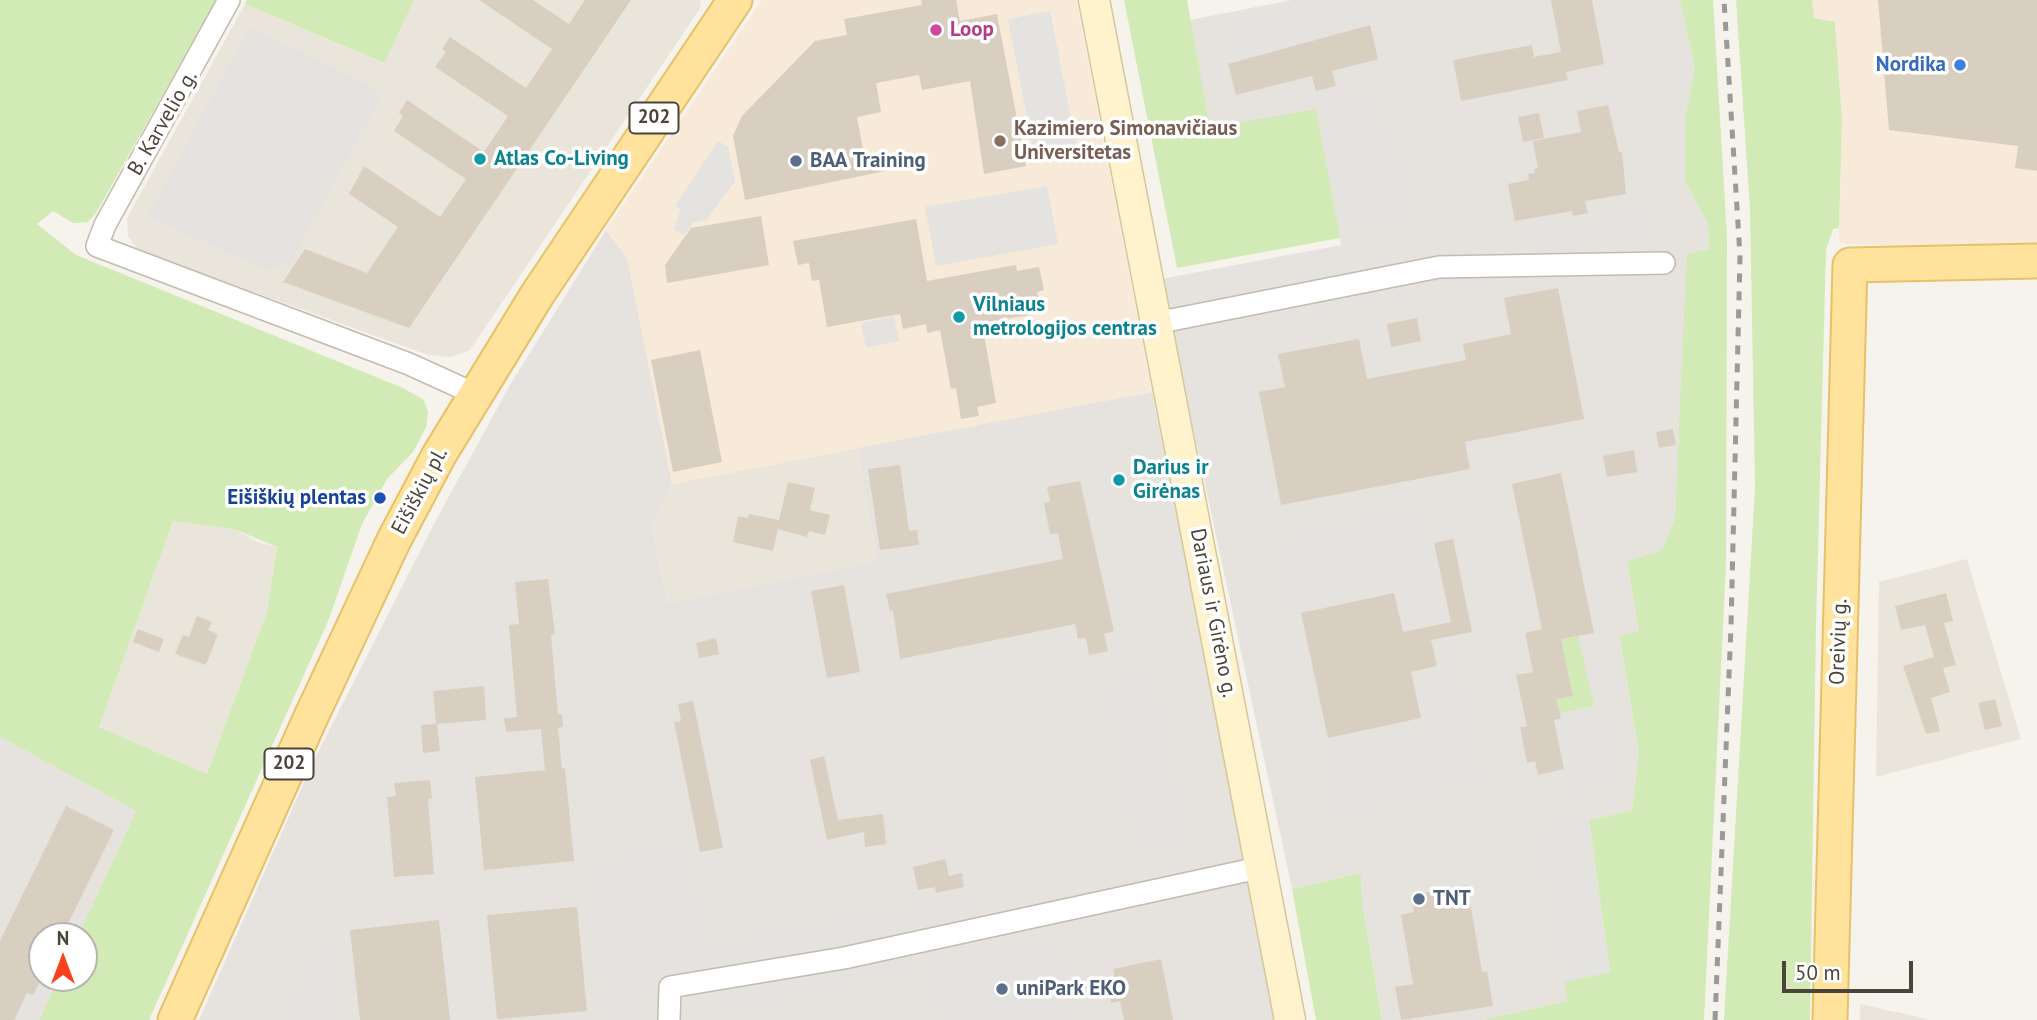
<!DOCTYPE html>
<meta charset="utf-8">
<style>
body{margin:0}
#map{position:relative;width:2037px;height:1020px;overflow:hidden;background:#f6f3ec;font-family:"PT Sans",sans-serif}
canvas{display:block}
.north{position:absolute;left:28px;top:922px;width:70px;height:70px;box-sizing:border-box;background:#fff;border:2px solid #b7b4b0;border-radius:50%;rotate:0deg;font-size:19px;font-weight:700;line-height:28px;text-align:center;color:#4b4439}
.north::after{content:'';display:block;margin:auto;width:24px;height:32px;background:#fc3f1d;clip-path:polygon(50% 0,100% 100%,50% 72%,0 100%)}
.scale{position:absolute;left:1782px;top:961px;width:131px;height:32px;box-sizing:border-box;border:4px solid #4b4439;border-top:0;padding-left:9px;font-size:21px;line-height:24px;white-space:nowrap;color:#4b4439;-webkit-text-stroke:5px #fff;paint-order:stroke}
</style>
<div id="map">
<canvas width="2037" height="1020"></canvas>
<div class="north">N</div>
<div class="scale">50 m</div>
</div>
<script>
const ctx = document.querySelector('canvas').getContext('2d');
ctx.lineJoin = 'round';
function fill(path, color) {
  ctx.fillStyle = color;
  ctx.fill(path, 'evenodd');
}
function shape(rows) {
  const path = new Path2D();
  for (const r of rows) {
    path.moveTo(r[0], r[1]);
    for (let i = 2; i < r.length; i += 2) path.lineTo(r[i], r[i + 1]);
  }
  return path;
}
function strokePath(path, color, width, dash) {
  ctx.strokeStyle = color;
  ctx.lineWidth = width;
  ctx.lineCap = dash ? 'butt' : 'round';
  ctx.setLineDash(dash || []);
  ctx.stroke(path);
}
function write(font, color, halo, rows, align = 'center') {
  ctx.font = font + ' "PT Sans",sans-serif';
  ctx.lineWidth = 7;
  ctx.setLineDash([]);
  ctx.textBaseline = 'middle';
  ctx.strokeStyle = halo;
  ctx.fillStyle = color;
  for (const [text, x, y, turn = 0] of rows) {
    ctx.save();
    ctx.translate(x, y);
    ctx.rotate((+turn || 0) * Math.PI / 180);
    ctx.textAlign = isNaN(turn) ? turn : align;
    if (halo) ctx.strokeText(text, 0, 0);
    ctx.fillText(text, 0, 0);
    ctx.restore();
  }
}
fill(shape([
 [414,0,700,0,701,7,470,350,451,357,428,355,138,250,128,236,127,218,245,4,383,63],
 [858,448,877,561,668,603,651,524,672,484],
 [173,521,234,529,258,542,277,547,267,612,207,774,99,727],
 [1967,559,2021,739,1876,777,1879,582],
 [1860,1004,1927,1019,1929,1020,1860,1020]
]), '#eae5da');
fill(shape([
 [762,0,1076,0,1152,392,672,484,627,258,606,230],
 [1812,0,2037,0,2037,243,1894,246,1839,243,1842,120,1835,23,1813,18]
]), '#f7ead8');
fill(shape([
 [1292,0,1680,0,1695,69,1685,118,1685,182,1708,224,1709,249,1679,448,1675,517,1662,550,1627,561,1639,632,1619,637,1639,753,1632,810,1589,820,1610,972,1567,1001,1482,1020,1382,1020,1362,902,1361,873,1292,889,1161,279,1341,245,1316,110,1210,129,1190,20],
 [606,230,627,258,672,484,651,525,668,603,877,561,858,448,1152,392,1276,1020,199,1020,313,762,436,520,510,385],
 [0,737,136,811,78,936,42,936,42,978,58,978,39,1020,0,1020]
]), '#e6e2dd');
fill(shape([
 [0,0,216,0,96,213,88,222,73,223,53,211,37,224,76,255,403,388,424,400,428,412,426,427,413,452,387,479,362,524,329,619,149,1020,39,1020,58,978,84,978,84,936,78,936,136,811,0,737],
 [173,521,234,529,277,547,267,612,207,774,99,727],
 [247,0,414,0,384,63,245,4],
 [1124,0,1187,0,1210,128,1316,109,1340,238,1177,268],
 [1680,0,1713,0,1727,237,1726,564,1704,1020,1482,1020,1567,1001,1565,982,1610,971,1589,820,1632,810,1639,753,1619,636,1639,631,1627,561,1662,550,1675,517,1687,254,1709,249,1708,224,1685,182,1685,118,1695,69],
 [1736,0,1812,0,1814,18,1835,22,1842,120,1839,228,1833,229,1826,250,1816,625,1810,1020,1724,1020,1755,487,1750,209],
 [1578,636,1594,706,1559,713,1556,699,1573,695,1561,639],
 [1361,873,1362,902,1382,1020,1316,1020,1292,889]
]), '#d2eab5');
fill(shape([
 [1332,0,1358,0,1367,7,1369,24,1235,58,1225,21],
 [1050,11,1076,144,1034,153,1008,19],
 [250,27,383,93,290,263,266,270,148,216],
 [1371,91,1378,128,1392,126,1408,213,1341,226,1318,101],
 [718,141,728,147,735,181,706,220,693,223,684,235,673,230,681,209,675,206],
 [1047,186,1058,244,936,266,925,207],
 [1637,206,1643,238,1533,255,1528,223],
 [1400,256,1402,267,1275,293,1272,281],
 [1409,282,1412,293,1280,318,1278,307],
 [894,316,899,341,866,348,861,323],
 [1414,510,1421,539,1428,538,1482,782,1334,815,1319,745,1343,740,1345,746,1425,728,1415,683,1449,675,1437,618,1414,622,1404,581,1317,600,1318,606,1289,613,1278,565,1290,562,1285,538],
 [1154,677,1185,837,1137,846,1106,686],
 [1594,706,1596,716,1604,715,1618,784,1570,794,1554,720,1560,718,1559,713],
 [1584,817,1610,972,1565,982,1535,828],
 [683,850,707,948,967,895,971,920,714,977,601,987,590,861],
 [330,932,340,1020,287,1020],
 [1055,938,1076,1020,939,1020,933,959],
 [908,949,912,969,720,1011,715,990],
 [638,990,641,1020,602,1020,600,994]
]), '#e5e3e0');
fill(shape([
 [479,0,533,0,569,24,585,0,631,0,409,328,283,282,305,249,367,273,398,227,349,194,364,166,440,217,466,179,394,131,403,116,399,113,407,100,484,152,508,116,435,67,446,52,442,49,450,37,526,88,552,49],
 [921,0,956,0,960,21,997,14,1026,166,984,174,970,81,922,90,919,75,876,83,881,112,857,117,864,156,887,152,890,170,745,200,733,136,742,116,815,41,847,35,844,19,922,5],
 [1551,0,1592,0,1604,64,1566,72,1568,80,1461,101,1453,60,1532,45,1534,57,1561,52],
 [1878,0,2037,0,2037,171,2015,168,2018,146,1889,130],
 [1370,25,1378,59,1332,71,1336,86,1316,91,1312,76,1236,95,1228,64],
 [1608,105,1619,152,1622,152,1626,194,1585,201,1588,213,1573,216,1572,211,1515,221,1508,184,1529,180,1528,174,1535,173,1534,169,1538,168,1533,141,1581,132,1577,111],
 [1539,113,1544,138,1523,142,1518,117],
 [761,216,769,265,667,283,665,265,691,228],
 [916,219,927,281,1016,265,1017,271,1039,267,1044,290,1037,292,1041,313,982,323,996,403,977,407,979,416,961,419,956,388,951,389,940,330,927,333,926,324,903,329,900,314,827,327,819,280,812,281,809,263,798,265,793,241],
 [1558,288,1584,419,1465,442,1470,469,1281,505,1259,392,1285,387,1278,354,1359,339,1367,379,1466,360,1463,344,1511,334,1504,298],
 [1417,318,1421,341,1391,347,1387,324],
 [700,350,722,462,673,472,651,360],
 [1673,429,1676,445,1659,448,1656,432],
 [1634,450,1637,472,1607,477,1603,456],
 [900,465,909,531,917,530,919,545,880,550,868,469],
 [1561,473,1594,633,1561,639,1573,696,1556,699,1561,718,1554,720,1564,769,1538,775,1535,761,1527,763,1520,727,1527,726,1516,675,1533,672,1525,633,1542,629,1512,484],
 [1080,481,1114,631,1104,634,1108,651,1089,655,1086,638,1078,639,1075,624,900,659,893,610,890,611,886,594,1063,559,1058,533,1050,534,1044,503,1050,502,1047,487],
 [788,482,815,488,810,510,830,515,825,535,809,531,807,537,778,529,773,551,733,542,738,516,748,518,749,514,779,520],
 [1453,539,1472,632,1431,640,1437,666,1411,672,1421,718,1328,738,1301,613,1394,593,1403,632,1451,622,1434,543],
 [548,579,555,634,551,635,558,714,562,714,563,727,558,728,562,769,565,768,574,861,484,870,475,777,545,770,541,729,506,732,504,718,517,717,509,625,519,624,515,582],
 [844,585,860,672,827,678,811,591],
 [1946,593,1953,621,1944,623,1956,665,1943,668,1950,692,1931,698,1940,731,1926,734,1903,666,1934,657,1925,625,1901,630,1895,606],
 [197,616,212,622,208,630,218,634,206,665,175,654,183,635,189,637],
 [138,629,164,639,159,652,133,642],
 [716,638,719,654,699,658,696,643],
 [484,686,486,720,437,724,440,751,423,753,421,725,436,724,433,691],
 [1995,699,2002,726,1985,730,1978,703],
 [693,701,723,848,700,852,674,722,681,721,678,704],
 [824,756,838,820,883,814,886,844,865,847,864,832,827,840,810,760],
 [430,780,432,798,428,799,434,874,394,877,387,797,396,796,394,783],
 [66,806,114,830,62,936,42,936,42,977,33,995,27,993,14,1020,0,1020,0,941],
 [945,859,949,876,962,873,964,887,936,893,935,887,918,890,913,867],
 [1467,885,1482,972,1487,971,1493,1006,1401,1020,1395,987,1413,984,1401,915,1414,912,1411,895],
 [577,907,587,1011,497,1019,487,915],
 [439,920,450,1020,360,1020,350,930],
 [1161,959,1173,1020,1124,1020,1120,1001,1111,1003,1109,990,1117,988,1113,969]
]), '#d8cfc1');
const street = shape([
 [229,0,105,225,97,246,409,364,475,394],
 [1156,323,1439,267,1664,263],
 [669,1020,670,987,844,958,1263,867]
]);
const secondary = shape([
 [1094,0,1290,1020]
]);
const primary = shape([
 [175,1020,310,719,394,540,439,455,537,295,735,0],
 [1830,1020,1850,265,2037,261]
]);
strokePath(street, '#c2bbae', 24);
strokePath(secondary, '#d6c79b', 33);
strokePath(primary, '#e6c16a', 37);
strokePath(street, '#fff', 21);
strokePath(secondary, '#fff3cd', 30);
strokePath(primary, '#ffe39c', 33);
strokePath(shape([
 [1715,1020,1731,626,1740,256,1724,0]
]), '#9a9a9a', 5, [9, 9]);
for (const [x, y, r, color] of [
 [936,30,7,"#d1479c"],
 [1960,65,7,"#3f7fe0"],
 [1000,141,7,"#8d6e63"],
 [480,159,7,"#0f9aa8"],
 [796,161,7,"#5c6f8a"],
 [959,317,7,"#0f9aa8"],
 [1119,480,7,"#0f9aa8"],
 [380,498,7,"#1a4fb4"],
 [1419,899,7,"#5c6f8a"],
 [1002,989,7,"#5c6f8a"]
]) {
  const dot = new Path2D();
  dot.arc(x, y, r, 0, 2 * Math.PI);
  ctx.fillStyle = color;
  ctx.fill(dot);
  strokePath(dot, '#fff', 2.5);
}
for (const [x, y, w] of [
 [654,118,49],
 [289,764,49]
]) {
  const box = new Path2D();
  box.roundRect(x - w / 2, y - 15.5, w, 31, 5);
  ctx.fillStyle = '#fff';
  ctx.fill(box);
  strokePath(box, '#4b4439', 2);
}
write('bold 19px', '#4b4439', null, [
 ["202",654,118],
 ["202",289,764]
]);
write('bold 21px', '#b23c85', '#fff', [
 ["Loop",950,30]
], 'left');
write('bold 21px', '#366cbe', '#fff', [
 ["Nordika",1946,65]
], 'right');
write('21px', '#4b4439', '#fff', [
 ["B. Karvelio g.",163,123,-60],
 ["Eišiškių pl.",420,491,-62],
 ["Dariaus ir Girėno g.",1213,613,79],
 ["Oreivių g.",1839,642,-88]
]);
write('bold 21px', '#785e54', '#fff', [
 ["Kazimiero Simonavičiaus",1014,129],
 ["Universitetas",1014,153]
], 'left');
write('bold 21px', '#0d838f', '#fff', [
 ["Atlas Co-Living",494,159],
 ["Vilniaus",973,305],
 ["metrologijos centras",973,329],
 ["Darius ir",1133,468],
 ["Girėnas",1133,492]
], 'left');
write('bold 21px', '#4e5e75', '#fff', [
 ["BAA Training",810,161],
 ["TNT",1433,899],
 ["uniPark EKO",1016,989]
], 'left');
write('bold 21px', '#164399', '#fff', [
 ["Eišiškių plentas",366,498]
], 'right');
</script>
